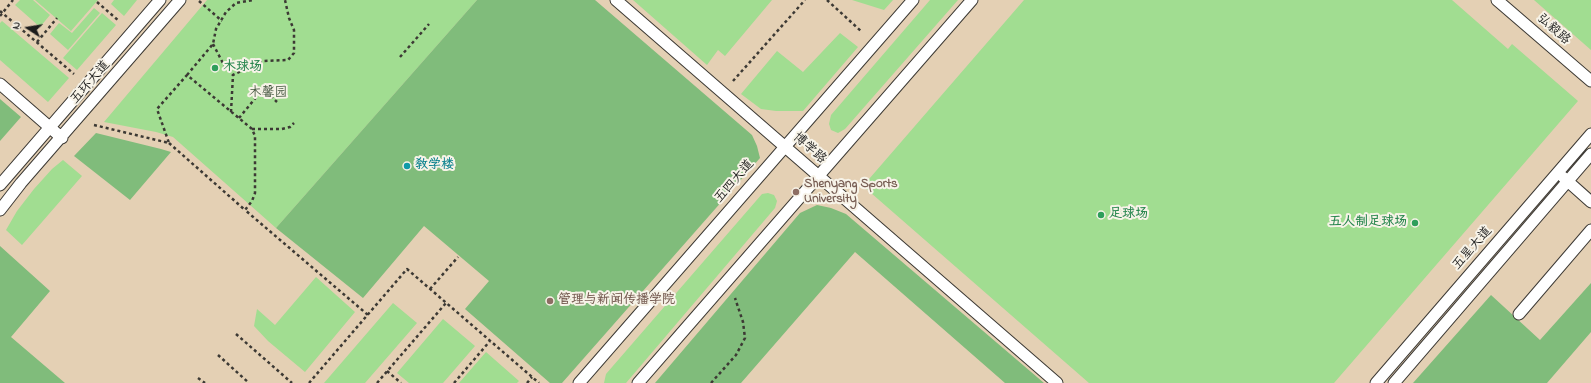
<!DOCTYPE html>
<meta charset="utf-8">
<style>
body{margin:0}
#map{position:relative;width:1591px;height:383px;overflow:hidden;background:#efdebe;font-family:"Indie Flower",sans-serif}
canvas{display:block}
.north{position:absolute;left:8px;top:8px;width:40px;height:40px;-webkit-text-stroke:3px #f7f3e8;paint-order:stroke;rotate:282deg;font-size:11px;font-weight:700;line-height:16px;text-align:center;color:#1c1c1c}
.north::after{content:'';display:block;margin:auto;width:14px;height:18px;background:#1c1c1c;clip-path:polygon(50% 0,100% 100%,50% 72%,0 100%)}
</style>
<div id="map">
<canvas width="1591" height="383"></canvas>
<div class="north">N</div>
</div>
<script>
const ctx = document.querySelector('canvas').getContext('2d');
ctx.lineJoin = 'round';
function fill(path, color) {
  ctx.fillStyle = color;
  ctx.fill(path, 'evenodd');
}
function shape(rows) {
  const path = new Path2D();
  for (const r of rows) {
    path.moveTo(r[0], r[1]);
    for (let i = 2; i < r.length; i += 2) path.lineTo(r[i], r[i + 1]);
  }
  return path;
}
function strokePath(path, color, width, dash) {
  ctx.strokeStyle = color;
  ctx.lineWidth = width;
  ctx.lineCap = dash ? 'butt' : 'round';
  ctx.setLineDash(dash || []);
  ctx.stroke(path);
}
function write(font, color, halo, rows, align = 'center') {
  ctx.font = font + ' "Indie Flower","LXGW WenKai TC",sans-serif';
  ctx.lineWidth = 4;
  ctx.setLineDash([]);
  ctx.textBaseline = 'middle';
  ctx.strokeStyle = halo;
  ctx.fillStyle = color;
  for (const [text, x, y, turn = 0] of rows) {
    ctx.save();
    ctx.translate(x, y);
    ctx.rotate((+turn || 0) * Math.PI / 180);
    ctx.textAlign = isNaN(turn) ? turn : align;
    if (halo) ctx.strokeText(text, 0, 0);
    ctx.fillText(text, 0, 0);
    ctx.restore();
  }
}
fill(shape([
 [0,0,1591,0,1591,383,0,383]
]), '#e4d0b4');
fill(shape([
 [20,0,33,0,50,15,40,27,15,5],
 [35,0,98,0,71,31],
 [114,0,137,0,124,16,111,4],
 [207,0,477,0,276,228,173,137,156,132,104,122],
 [633,0,772,0,725,56,718,50,707,65],
 [852,0,893,0,884,10],
 [930,0,958,0,845,129,838,133,831,130,829,124,831,115],
 [1024,0,1452,0,1508,49,1512,44,1578,101,1334,383,1089,383,863,186],
 [1534,0,1591,0,1591,50],
 [94,8,100,13,68,50,50,34,59,23,72,33],
 [102,13,116,25,77,70,63,58],
 [2,21,69,78,48,102,0,60,0,23],
 [840,33,858,47,803,111,776,111,761,109,741,94,777,51,803,72],
 [63,160,82,176,22,245,6,230,17,211,34,189,52,169],
 [768,193,774,195,777,201,775,208,626,383,604,383,606,374,762,194],
 [316,277,355,312,305,372,268,341,254,326,257,309,275,325],
 [393,303,417,323,365,383,324,383],
 [443,319,475,346,443,383,409,383,397,373],
 [486,352,519,381,517,383,459,383]
]), '#a1dd91');
fill(shape([
 [477,0,595,0,752,135,757,146,760,158,562,383,550,383,465,309,489,281,424,226,363,298,276,228],
 [0,99,21,117,0,141],
 [96,133,161,149,171,152,130,200,74,156],
 [817,205,831,208,846,214,1044,383,1005,383,855,252,741,383,655,383,800,213],
 [0,246,50,291,11,337,65,383,0,383],
 [1591,283,1591,332,1547,383,1413,383,1491,295,1540,340]
]), '#80bc7b');
const lane = shape([
 [616,0,1057,383],
 [1497,0,1591,81],
 [0,84,62,138],
 [1563,177,1591,202],
 [0,185,160,0],
 [0,210,21,183,180,0],
 [1519,314,1591,230],
 [579,383,913,0],
 [638,383,972,0],
 [1376,383,1591,134],
 [1394,383,1591,154]
]);
strokePath(lane, '#3c3934', 13);
strokePath(shape([
 [827,0,862,32],
 [199,1,222,21],
 [97,2,119,21],
 [0,11,74,74],
 [0,16,13,0],
 [37,42,57,18],
 [213,44,225,67,233,75,262,61,288,60,294,53,294,30,289,18,285,0],
 [400,57,429,24],
 [187,75,213,44,216,29,226,12,236,3,254,0],
 [733,81,805,0],
 [231,112,233,75],
 [239,118,263,89,277,102],
 [94,125,169,143,157,109,187,75,252,129,255,136,255,193,252,201,245,210,368,315],
 [252,129,282,129,290,127,294,123],
 [169,143,245,210],
 [430,289,458,257],
 [236,334,292,383],
 [218,355,249,383],
 [387,371,401,383],
 [198,378,205,383],
 [309,383,407,269,539,383],
 [377,383,446,303],
 [454,383,490,341],
 [527,383,532,377],
 [711,383,736,355,745,338,743,322,735,298]
]), '#3c3934', 2.5, [3, 3]);
strokePath(lane, '#fff', 11);
for (const [x, y, r, color] of [
 [215,68,4,"#2e9e5b"],
 [407,166,4,"#0f9aa8"],
 [796,192,4,"#8d6e63"],
 [1101,215,4,"#2e9e5b"],
 [1415,223,4,"#2e9e5b"],
 [550,301,4,"#8d6e63"]
]) {
  const dot = new Path2D();
  dot.arc(x, y, r, 0, 2 * Math.PI);
  ctx.fillStyle = color;
  ctx.fill(dot);
  strokePath(dot, '#f7f3e8', 1.5);
}
write('13px', '#1c1c1c', '#f7f3e8', [
 ["弘毅路",1553,30,41],
 ["五环大道",91,83,-49],
 ["博学路",809,149,41],
 ["五四大道",735,182,-49],
 ["五星大道",1473,249,-49]
]);
write('bold 13px', '#27864d', '#f7f3e8', [
 ["木球场",223,68],
 ["足球场",1109,215],
 ["五人制足球场",1407,223,"right"]
], 'left');
write('13px', '#44563f', '#f7f3e8', [
 ["木馨园",268,94]
]);
write('bold 13px', '#0d838f', '#f7f3e8', [
 ["教学楼",415,166]
], 'left');
write('bold 13px', '#785e54', '#f7f3e8', [
 ["Shenyang Sports",804,185],
 ["University",804,200],
 ["管理与新闻传播学院",558,301]
], 'left');
</script>
